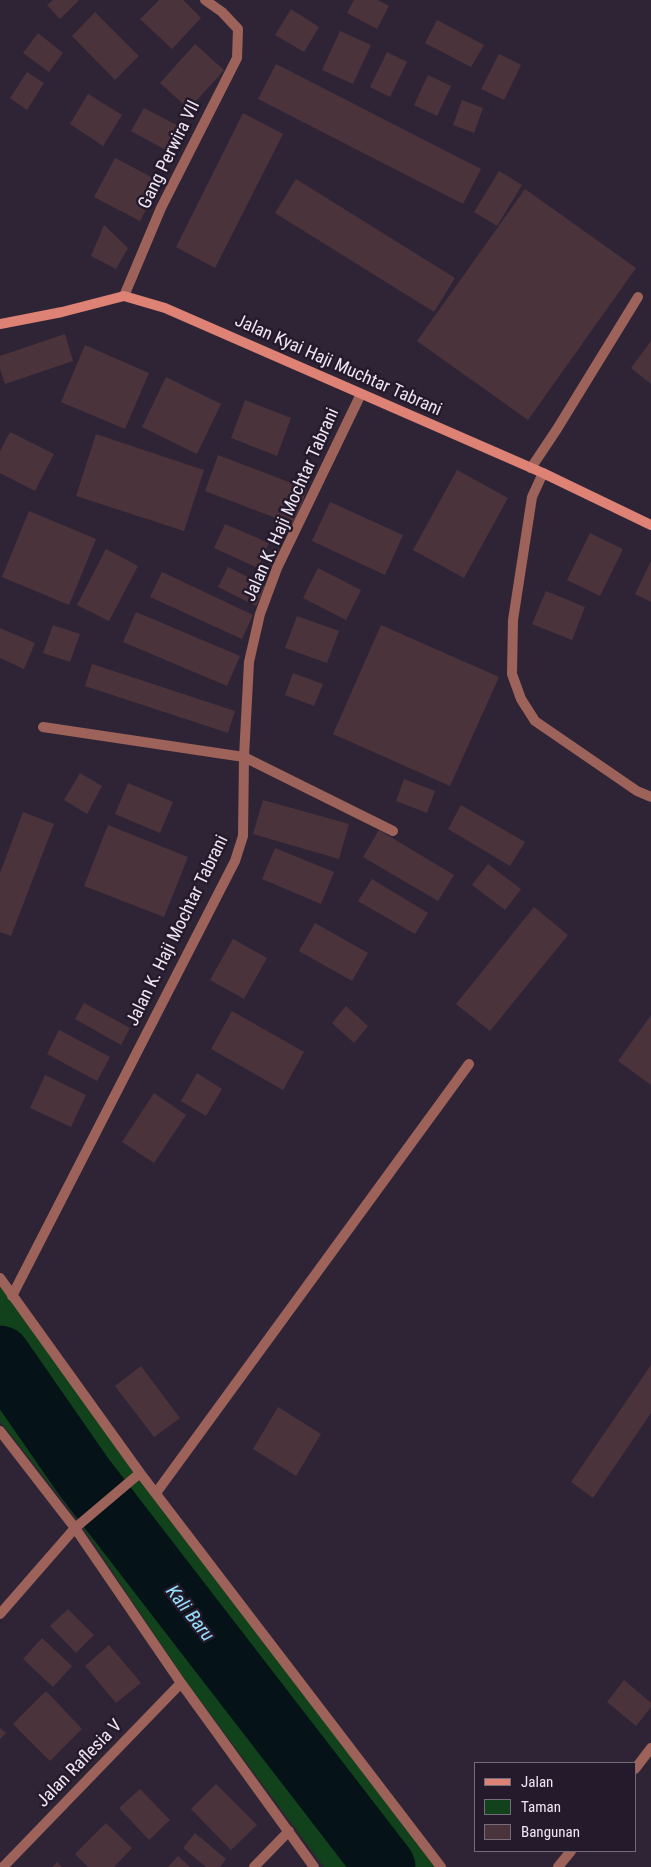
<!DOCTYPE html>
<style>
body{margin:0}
#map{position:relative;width:651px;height:1867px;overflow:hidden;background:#2f2435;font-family:"Roboto Condensed",sans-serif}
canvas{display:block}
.legend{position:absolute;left:474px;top:1762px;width:162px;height:90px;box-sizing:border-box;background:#251a2b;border:1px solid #756c7b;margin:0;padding:6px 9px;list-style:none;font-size:15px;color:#eee7f3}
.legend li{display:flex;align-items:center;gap:10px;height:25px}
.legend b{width:25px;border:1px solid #756c7b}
</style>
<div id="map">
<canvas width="651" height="1867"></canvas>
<ul class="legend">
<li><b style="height:6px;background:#de8275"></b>Jalan</li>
<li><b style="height:14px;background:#11421b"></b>Taman</li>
<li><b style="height:14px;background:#4b333b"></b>Bangunan</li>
</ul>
</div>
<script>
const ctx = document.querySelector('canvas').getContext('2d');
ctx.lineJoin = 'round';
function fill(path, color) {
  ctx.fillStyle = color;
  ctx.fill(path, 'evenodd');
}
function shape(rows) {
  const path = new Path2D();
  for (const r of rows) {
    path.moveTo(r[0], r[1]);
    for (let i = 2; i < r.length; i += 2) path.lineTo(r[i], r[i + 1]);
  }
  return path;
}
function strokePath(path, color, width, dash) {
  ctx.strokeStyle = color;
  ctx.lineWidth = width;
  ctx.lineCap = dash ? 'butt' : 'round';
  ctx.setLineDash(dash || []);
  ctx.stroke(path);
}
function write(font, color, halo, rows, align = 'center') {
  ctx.font = font + ' "Roboto Condensed",sans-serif';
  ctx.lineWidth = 5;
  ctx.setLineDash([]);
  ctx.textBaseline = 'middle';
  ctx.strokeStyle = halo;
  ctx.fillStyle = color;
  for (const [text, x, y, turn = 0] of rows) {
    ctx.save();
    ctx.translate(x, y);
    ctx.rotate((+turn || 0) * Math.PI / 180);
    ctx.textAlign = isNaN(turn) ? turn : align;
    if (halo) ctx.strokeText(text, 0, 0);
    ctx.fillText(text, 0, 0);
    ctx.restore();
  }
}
fill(shape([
 [0,1277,140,1473,441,1867,324,1867,185,1680,80,1523,0,1421]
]), '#11421b');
strokePath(shape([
 [0,1356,84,1477,385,1867]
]), '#051217', 61);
fill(shape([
 [53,0,79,0,60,19,47,5],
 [159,0,183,0,201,18,172,49,140,19],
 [354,0,378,0,389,6,377,29,347,13],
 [291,9,319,27,304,52,275,35],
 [95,12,139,56,115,80,72,36],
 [437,20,484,45,471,67,425,43],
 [340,31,371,45,353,84,322,70],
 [38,33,63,53,49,72,23,53],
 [195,44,224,70,189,109,160,83],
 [387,52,407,62,390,97,370,87],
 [499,54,521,65,504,100,481,89],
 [276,64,481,169,463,204,258,99],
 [27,72,44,83,27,110,10,98],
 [428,75,451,86,437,116,414,105],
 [88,94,122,115,103,146,70,124],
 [462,100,483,108,474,133,453,125],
 [144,108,184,129,171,153,131,131],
 [243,113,283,134,215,268,176,247],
 [115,158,161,182,140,221,94,197],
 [499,171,522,185,497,226,474,212],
 [296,179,455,278,434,312,275,213],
 [525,189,636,268,528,420,417,341],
 [104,225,128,248,116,269,91,256],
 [65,334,73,361,5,384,0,369,0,356],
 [651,341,651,384,631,368],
 [85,345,149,373,125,429,61,402],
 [166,377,221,404,197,454,142,427],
 [245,400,291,418,277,456,231,438],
 [10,432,54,454,35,491,0,473,0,451],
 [96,434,204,470,184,531,76,496],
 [218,455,307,489,294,525,205,491],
 [457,470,508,498,464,578,413,550],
 [330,502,403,535,385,575,312,541],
 [29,511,96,539,69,605,2,577],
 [225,524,269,543,258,568,214,548],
 [590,533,623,549,600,596,567,580],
 [106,549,138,566,109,621,77,605],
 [651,561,651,602,635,594],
 [228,567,266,586,256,606,218,587],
 [318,568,361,590,346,620,303,598],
 [162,572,253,615,242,639,150,597],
 [546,591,585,607,572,640,532,624],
 [136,612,240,656,227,686,123,642],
 [297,616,339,631,327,663,285,648],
 [53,625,80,634,70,662,43,653],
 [381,625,499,677,450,786,333,734],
 [0,628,35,643,24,669,0,658],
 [92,664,235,711,228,733,85,686],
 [293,673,323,684,314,706,285,695],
 [80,773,102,786,87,814,64,800],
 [404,779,435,791,427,813,396,801],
 [128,783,173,802,160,833,115,814],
 [263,800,349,824,339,859,253,834],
 [461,805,525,842,510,866,448,829],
 [23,812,54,824,11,936,0,932,0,873],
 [108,825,188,857,164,917,84,886],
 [379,830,454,875,438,901,363,857],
 [275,848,334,872,321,904,262,879],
 [488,864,521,889,505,910,472,885],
 [372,879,428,913,415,934,358,901],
 [534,907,568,935,490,1031,456,1004],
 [315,923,368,953,352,981,299,951],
 [233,939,267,958,244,999,210,980],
 [84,1003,130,1028,121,1045,75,1019],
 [346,1006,368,1026,354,1043,332,1023],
 [232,1011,304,1052,283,1090,211,1049],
 [651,1015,651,1085,618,1061],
 [59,1030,110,1057,97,1081,47,1054],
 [197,1073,222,1089,206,1116,181,1101],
 [45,1075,86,1095,71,1127,30,1108],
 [154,1093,186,1115,154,1163,122,1142],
 [651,1365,651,1413,593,1498,571,1482],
 [141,1366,180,1418,154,1437,115,1386],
 [278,1407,321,1434,296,1476,253,1449],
 [68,1609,94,1635,76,1653,50,1626],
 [42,1638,72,1666,53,1687,23,1659],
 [109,1645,141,1683,116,1703,85,1666],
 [624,1680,651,1703,651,1707,636,1726,607,1702],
 [46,1691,82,1729,50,1761,13,1724],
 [0,1728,6,1733,0,1739],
 [216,1784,257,1825,231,1850,191,1809],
 [140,1789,170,1820,149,1840,119,1808],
 [106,1823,132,1848,114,1867,88,1867,75,1854],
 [195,1833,226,1859,220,1867,206,1867,183,1848],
 [178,1856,190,1867,168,1867],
 [57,1862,62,1867,52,1867]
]), '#4b333b');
strokePath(shape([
 [124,296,161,208,237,58,238,29,222,12,205,0],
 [531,468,557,429,638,297],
 [543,473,532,497,513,620,512,674,521,699,535,721,637,791,651,797],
 [43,727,244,757,393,831],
 [0,1278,140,1473,441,1867],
 [12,1296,235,861,243,836,244,757,249,662,260,614,277,568,361,394],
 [0,1431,75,1528,181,1683,314,1867],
 [156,1493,469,1064],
 [0,1614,75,1528,140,1473],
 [635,1769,651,1748],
 [3,1867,181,1683],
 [254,1867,289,1831],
 [558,1867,571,1851]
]), '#9d635a', 10);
strokePath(shape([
 [0,324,62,312,124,296,165,308,543,473,651,525]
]), '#de8275', 10);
write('18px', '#eee7f3', '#251a2b', [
 ["Gang Perwira VII",170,155,-64],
 ["Jalan Kyai Haji Muchtar Tabrani",338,366,24],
 ["Jalan K. Haji Mochtar Tabrani",292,505,-66],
 ["Jalan K. Haji Mochtar Tabrani",178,931,-64],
 ["Jalan Raflesia V",80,1764,-46]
]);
write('italic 19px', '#94e0fd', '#251a2b', [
 ["Kali Baru",189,1614,52]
]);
</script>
